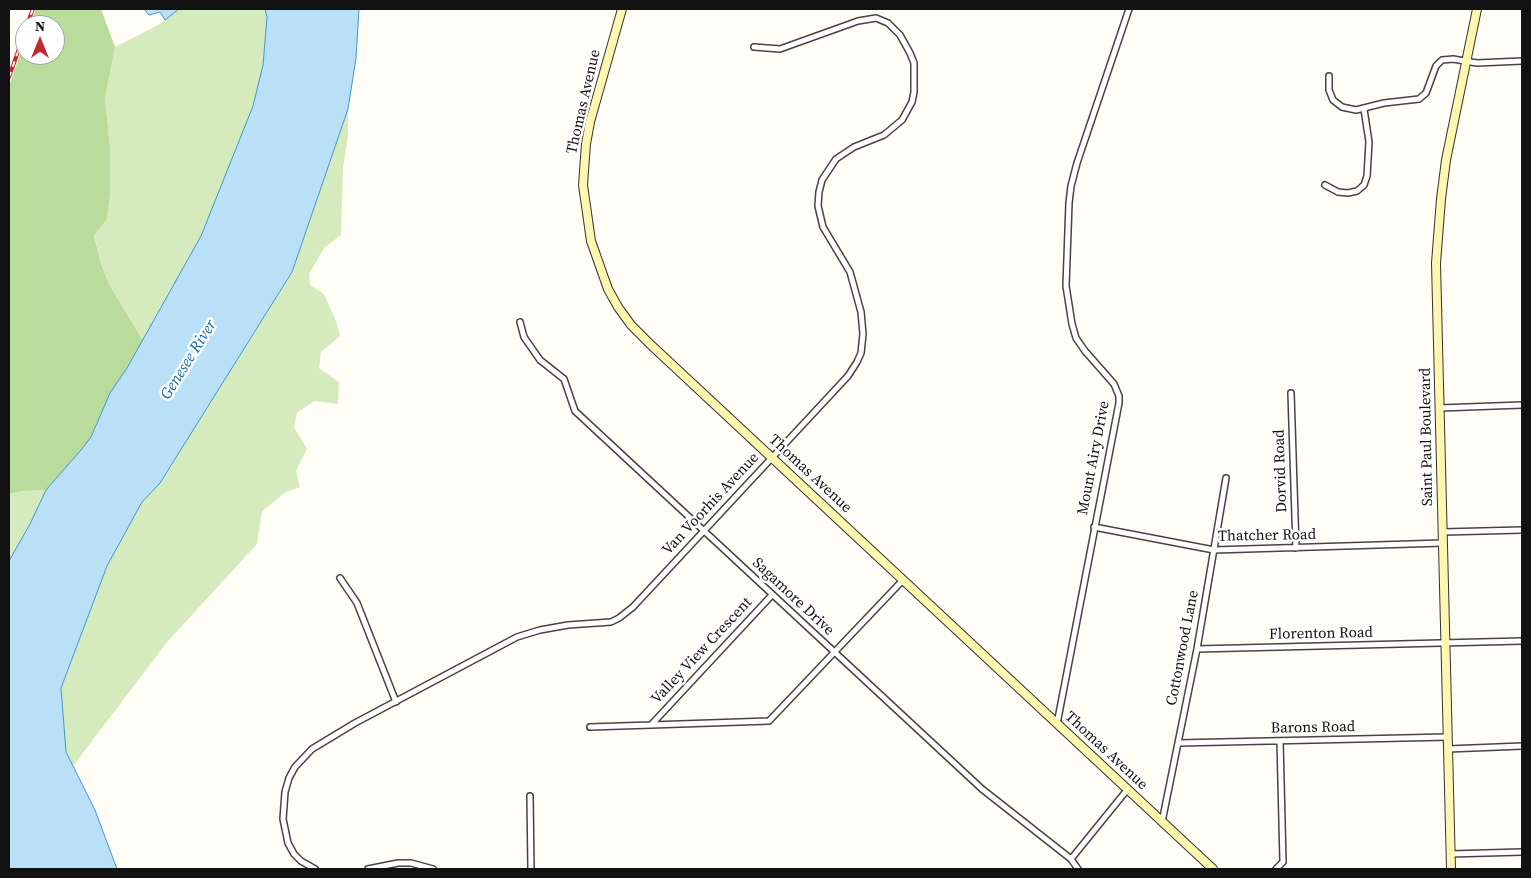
<!DOCTYPE html>
<style>
body{margin:0}
#map{position:relative;width:1531px;height:878px;overflow:hidden;background:#fffdf5;font-family:"Source Serif 4",serif}
canvas{display:block}
.frame{position:absolute;inset:0;border:10px solid #111;pointer-events:none}
.north{position:absolute;left:15px;top:15px;width:50px;height:50px;box-sizing:border-box;background:#fff;border:1px solid #a0a0a0;border-radius:50%;rotate:0deg;font-size:14px;font-weight:700;line-height:20px;text-align:center;color:#111}
.north::after{content:'';display:block;margin:auto;width:18px;height:22px;background:#c4262e;clip-path:polygon(50% 0,100% 100%,50% 72%,0 100%)}
</style>
<div id="map">
<canvas width="1531" height="878"></canvas>
<div class="frame"></div>
<div class="north">N</div>
</div>
<script>
const ctx = document.querySelector('canvas').getContext('2d');
ctx.lineJoin = 'round';
function fill(path, color) {
  ctx.fillStyle = color;
  ctx.fill(path, 'evenodd');
}
function shape(rows) {
  const path = new Path2D();
  for (const r of rows) {
    path.moveTo(r[0], r[1]);
    for (let i = 2; i < r.length; i += 2) path.lineTo(r[i], r[i + 1]);
  }
  return path;
}
function strokePath(path, color, width, dash) {
  ctx.strokeStyle = color;
  ctx.lineWidth = width;
  ctx.lineCap = dash ? 'butt' : 'round';
  ctx.setLineDash(dash || []);
  ctx.stroke(path);
}
function write(font, color, halo, rows, align = 'center') {
  ctx.font = font + ' "Source Serif 4",serif';
  ctx.lineWidth = 5;
  ctx.setLineDash([]);
  ctx.textBaseline = 'middle';
  ctx.strokeStyle = halo;
  ctx.fillStyle = color;
  for (const [text, x, y, turn = 0] of rows) {
    ctx.save();
    ctx.translate(x, y);
    ctx.rotate((+turn || 0) * Math.PI / 180);
    ctx.textAlign = isNaN(turn) ? turn : align;
    if (halo) ctx.strokeText(text, 0, 0);
    ctx.fillText(text, 0, 0);
    ctx.restore();
  }
}
fill(shape([
 [179,9,265,9,267,17,263,65,253,106,201,236,143,341,109,284,101,264,94,234,107,219,110,148,105,98,115,47,160,24],
 [348,109,348,138,343,167,341,235,324,248,309,274,310,285,324,294,336,321,340,336,321,352,319,368,339,382,338,404,314,401,297,413,294,427,307,449,296,471,300,487,286,492,262,511,257,544,168,641,73,766,66,752,61,688,107,566,142,502,160,483,292,272],
 [46,490,30,524,9,561,9,494,23,491]
]), '#d5ebbd');
fill(shape([
 [36,9,101,9,115,47,105,98,110,148,110,193,107,219,94,235,101,264,109,284,143,341,127,368,110,393,91,437,81,450,46,490,23,491,9,494,9,86,25,40,25,55,55,55,55,25,30,25]
]), '#b9dc9c');
const water = shape([
 [144,9,179,9,165,20,160,12,149,15,144,9],
 [265,9,359,9,356,58,348,109,292,272,160,483,142,502,107,566,61,688,66,752,95,810,117,869,9,869,9,561,30,524,46,490,81,450,91,437,110,393,127,368,201,236,253,106,263,65,267,17,265,9]
]);
fill(water, '#b9e0f7');
strokePath(water, '#3f96cf', 1);
const street = shape([
 [1329,76,1329,90,1333,100,1342,107,1356,110,1384,103,1419,99,1426,93,1436,66,1442,60,1453,59,1477,63,1522,61],
 [1325,185,1338,192,1348,193,1357,191,1364,185,1367,176,1369,142,1364,109],
 [520,322,524,337,540,360,564,379,575,411,982,789,1071,859,1078,869],
 [1291,393,1296,548],
 [1440,408,1522,405],
 [1094,527,1214,550,1443,543],
 [1443,532,1522,530],
 [340,578,357,603,396,702],
 [1197,649,1522,641],
 [1057,724,1119,403,1119,396,1114,384,1085,351,1076,338,1072,324,1066,286,1069,203,1071,186,1077,163,1129,9],
 [651,725,769,721,903,580],
 [590,727,651,725,772,595],
 [1178,743,1448,737],
 [1448,749,1522,746],
 [530,796,531,869],
 [1162,822,1197,649,1226,478],
 [1450,854,1522,852],
 [1071,859,1127,790],
 [315,869,301,861,294,854,288,843,283,819,285,792,289,778,295,767,312,749,355,723,517,637,540,630,568,625,611,622,619,618,633,607,848,376,857,362,861,353,863,334,861,312,850,272,823,227,818,206,819,192,822,180,836,159,854,147,884,135,902,120,912,102,914,92,914,63,910,53,900,35,888,23,876,18,858,21,780,49,754,47],
 [368,869,398,863,411,863,433,869],
 [1276,869,1283,862,1280,741]
]);
const secondary = shape([
 [622,9,590,122,586,144,583,185,591,241,608,289,618,307,631,325,651,345,1213,869],
 [1451,869,1436,263,1441,199,1446,160,1477,9]
]);
strokePath(street, '#444', 8);
strokePath(secondary, '#333', 10);
strokePath(street, '#fff', 5);
strokePath(secondary, '#fff6b0', 8);
const rail = shape([
 [27,25,33,9],
 [9,77,25,32]
]);
strokePath(rail, '#c4262e', 4);
strokePath(rail, '#fff', 2, [5.5]);
write('15px', '#111', '#fff', [
 ["Thomas Avenue",584,102,-77],
 ["Saint Paul Boulevard",1427,437,-91],
 ["Mount Airy Drive",1094,458,-79],
 ["Dorvid Road",1281,471,-92],
 ["Thomas Avenue",810,474,43],
 ["Van Voorhis Avenue",711,504,-47],
 ["Thatcher Road",1267,536,-1],
 ["Sagamore Drive",793,597,43],
 ["Florenton Road",1321,634,-1],
 ["Cottonwood Lane",1183,648,-79],
 ["Valley View Crescent",702,651,-47],
 ["Barons Road",1313,728,-1],
 ["Thomas Avenue",1106,751,43]
]);
write('italic 16px', '#1768a6', '#fff', [
 ["Genesee River",189,360,-58]
]);
</script>
